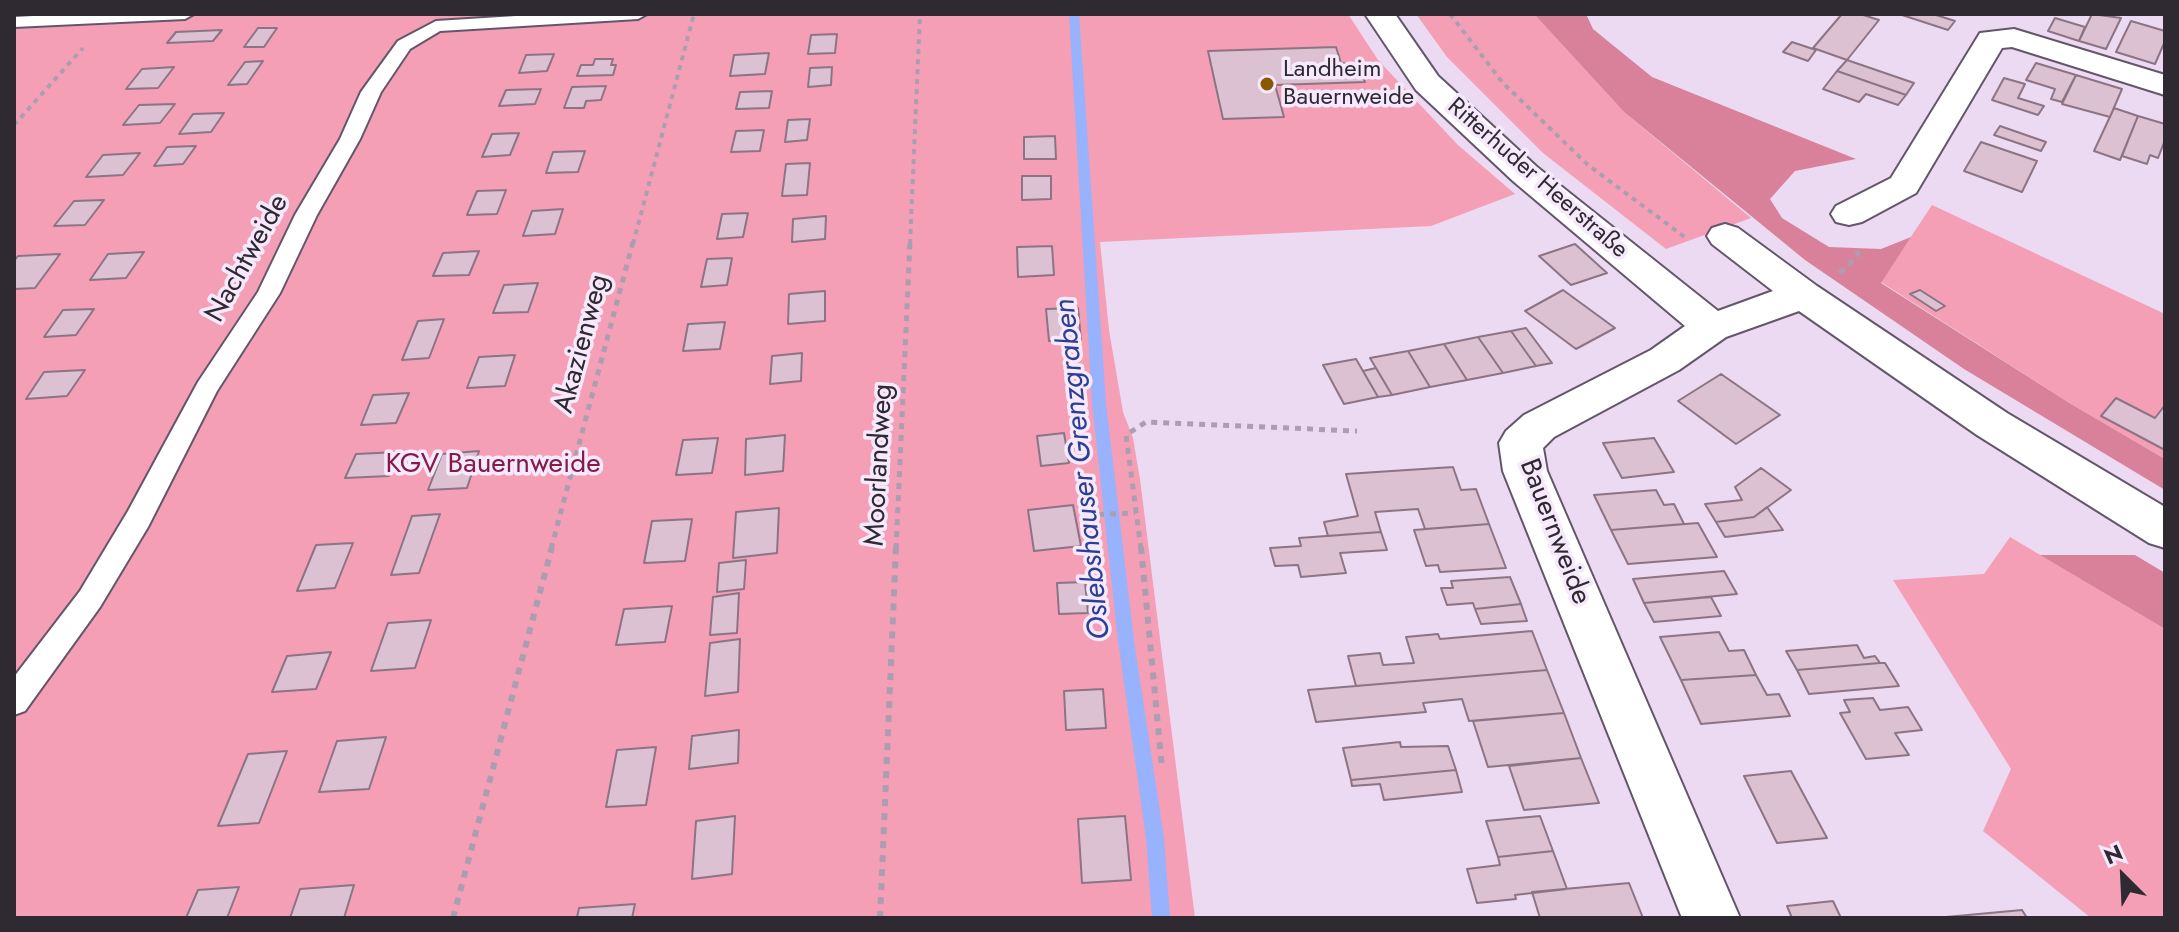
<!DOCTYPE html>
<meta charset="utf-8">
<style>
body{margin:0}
#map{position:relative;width:2179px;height:932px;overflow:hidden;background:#ebdaf2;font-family:Jost,sans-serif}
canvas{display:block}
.frame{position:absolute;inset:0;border:16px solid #2f2931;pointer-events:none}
.north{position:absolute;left:2083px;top:836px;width:80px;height:80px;-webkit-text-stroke:6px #f6e9fc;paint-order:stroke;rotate:336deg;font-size:22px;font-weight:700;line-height:32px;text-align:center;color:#2f2931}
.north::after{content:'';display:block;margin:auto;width:28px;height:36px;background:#2f2931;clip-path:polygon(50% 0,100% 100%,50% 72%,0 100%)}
</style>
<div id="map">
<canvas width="2179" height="932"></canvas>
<div class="frame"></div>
<div class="north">N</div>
</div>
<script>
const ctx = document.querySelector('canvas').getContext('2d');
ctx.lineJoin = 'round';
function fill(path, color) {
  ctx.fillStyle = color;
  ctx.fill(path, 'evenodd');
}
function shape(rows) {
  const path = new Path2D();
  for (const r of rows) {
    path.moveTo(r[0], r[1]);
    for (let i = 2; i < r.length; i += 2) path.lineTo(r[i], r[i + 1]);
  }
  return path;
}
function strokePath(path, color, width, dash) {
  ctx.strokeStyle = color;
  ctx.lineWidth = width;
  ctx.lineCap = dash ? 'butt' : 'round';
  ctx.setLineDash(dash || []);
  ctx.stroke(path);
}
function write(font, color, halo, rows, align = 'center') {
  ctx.font = font + ' Jost,sans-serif';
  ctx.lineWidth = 7;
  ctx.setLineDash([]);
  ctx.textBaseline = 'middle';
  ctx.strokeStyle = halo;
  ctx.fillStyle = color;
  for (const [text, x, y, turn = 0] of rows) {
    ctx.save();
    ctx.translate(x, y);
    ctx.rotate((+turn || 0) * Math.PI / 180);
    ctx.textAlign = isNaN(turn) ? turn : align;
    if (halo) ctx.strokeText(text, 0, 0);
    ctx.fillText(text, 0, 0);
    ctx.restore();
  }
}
fill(shape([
 [14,14,1348,14,1378,60,1458,145,1515,194,1431,226,1100,242,1109,330,1123,412,1133,438,1140,479,1195,918,14,918],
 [1416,14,1534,14,1624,112,1751,218,1666,249,1543,153,1447,57],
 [1932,205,2165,314,2165,459,2071,404,1881,282],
 [2010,537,2165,629,2165,918,2091,918,1983,831,2011,769,1893,580,1984,574]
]), '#f49fb6');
fill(shape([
 [1534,14,1586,14,1593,29,1652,77,1856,159,1795,171,1770,199,1782,218,1829,247,1881,249,1911,237,1881,283,2071,404,2165,459,2165,490,1964,369,1805,260,1624,112],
 [2040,555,2135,555,2165,573,2165,629]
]), '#d9819b');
fill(shape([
 [1069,14,1079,14,1106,403,1134,641,1164,838,1170,918,1152,918,1146,838,1118,641,1092,403,1069,14]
]), '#99b2fd');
const building = shape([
 [1842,14,1860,14,1879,20,1847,60,1813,48,1842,14],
 [1899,14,1933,14,1955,21,1948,30,1899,14],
 [2092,14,2121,18,2106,49,2079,41,2092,14],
 [2055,18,2085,27,2079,41,2048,31,2055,18],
 [2131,21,2165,31,2165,41,2155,64,2116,52,2131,21],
 [258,28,277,28,264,47,244,47,258,28],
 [222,30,213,41,167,43,176,32,222,30],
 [837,34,835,53,808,54,811,35,837,34],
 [1792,42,1816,50,1808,61,1783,52,1792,42],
 [1336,47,1341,63,1358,66,1365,82,1275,85,1284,117,1223,119,1208,51,1336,47],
 [769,53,765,74,730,76,734,55,769,53],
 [554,54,547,71,519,73,526,55,554,54],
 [595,59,613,59,611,65,616,65,613,75,577,76,581,65,593,65,595,59],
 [1847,60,1914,83,1906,95,1837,71,1847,60],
 [263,61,247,84,228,85,245,62,263,61],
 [2036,63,2076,75,2062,102,2051,99,2055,89,2026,80,2036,63],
 [174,67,158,88,126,89,142,69,174,67],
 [832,67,831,85,808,87,810,68,832,67],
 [1837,71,1906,95,1898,105,1866,94,1859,102,1823,89,1837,71],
 [2076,75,2122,89,2110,117,2062,104,2076,75],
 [2004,78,2025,84,2018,98,2044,106,2038,115,1992,100,2004,78],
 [606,86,601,100,586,101,584,108,564,108,572,87,606,86],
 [541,89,535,104,499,106,506,90,541,89],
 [772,91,769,108,736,109,740,92,772,91],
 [175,104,160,123,123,125,139,105,175,104],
 [2114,108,2138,116,2120,160,2094,151,2114,108],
 [224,113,211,132,179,134,193,114,224,113],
 [2138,116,2165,124,2165,140,2158,158,2150,155,2147,164,2122,156,2138,116],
 [810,119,807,140,785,142,788,120,810,119],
 [2000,126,2046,142,2041,151,1994,135,2000,126],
 [764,130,760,151,731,152,736,131,764,130],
 [519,133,510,155,482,157,492,134,519,133],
 [1055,136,1056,159,1024,159,1024,137,1055,136],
 [1981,142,2037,161,2022,192,1964,171,1981,142],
 [196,146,183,164,154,166,167,147,196,146],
 [585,151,578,172,546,173,553,152,585,151],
 [140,153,123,175,86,177,103,155,140,153],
 [810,163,807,195,782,196,786,164,810,163],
 [1022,176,1051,176,1051,199,1022,200,1022,176],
 [506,190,497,214,467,215,477,191,506,190],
 [104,200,85,225,54,226,74,201,104,200],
 [563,209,555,234,523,236,532,211,563,209],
 [748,213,743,237,717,239,722,214,748,213],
 [826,216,825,239,792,242,793,219,826,216],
 [1575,244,1607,273,1571,285,1539,256,1575,244],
 [1052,246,1054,275,1018,277,1017,247,1052,246],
 [479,251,469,275,433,276,443,253,479,251],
 [144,252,126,278,90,280,108,254,144,252],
 [60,254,35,288,14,289,14,261,18,256,60,254],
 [732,258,727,285,701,287,707,259,732,258],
 [538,283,528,312,493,313,504,285,538,283],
 [1563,290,1615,328,1576,349,1525,311,1563,290],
 [1920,290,1945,306,1936,311,1910,294,1920,290],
 [825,291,825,321,788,324,789,294,825,291],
 [1078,308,1081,340,1049,341,1046,309,1078,308],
 [94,309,76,335,44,337,63,310,94,309],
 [444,319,429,358,402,360,418,321,444,319],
 [725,322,720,349,683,351,688,324,725,322],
 [1526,328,1552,363,1536,366,1511,331,1526,328],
 [1511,331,1536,366,1503,373,1478,337,1511,331],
 [1478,337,1503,373,1467,380,1444,344,1478,337],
 [1444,344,1467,380,1430,387,1408,351,1444,344],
 [1408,351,1430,387,1392,395,1370,358,1408,351],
 [802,353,801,381,770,384,772,356,802,353],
 [515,355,505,386,467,388,479,357,515,355],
 [1356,359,1378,397,1344,404,1323,365,1356,359],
 [1376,368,1392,395,1378,397,1363,371,1376,368],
 [85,370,67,396,26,399,44,372,85,370],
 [1721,374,1780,415,1736,444,1678,401,1721,374],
 [409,393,396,423,361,425,373,395,409,393],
 [2116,398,2155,418,2165,405,2165,450,2101,416,2116,398],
 [1064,433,1069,463,1041,466,1037,436,1064,433],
 [785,435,783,471,745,475,746,439,785,435],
 [718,438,712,473,676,475,683,440,718,438],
 [1654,438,1674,472,1622,478,1603,443,1654,438],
 [479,451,467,488,428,490,442,454,479,451],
 [398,452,389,476,345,478,356,454,398,452],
 [1453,467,1461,490,1476,489,1489,524,1425,529,1418,509,1375,512,1381,532,1328,536,1324,522,1358,516,1346,474,1453,467],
 [1761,468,1791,490,1754,517,1716,522,1705,504,1742,500,1735,487,1761,468],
 [1656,490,1664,505,1674,504,1684,524,1611,530,1594,495,1656,490],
 [1073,505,1081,546,1034,551,1028,510,1073,505],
 [1767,507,1783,530,1725,537,1716,522,1754,517,1767,507],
 [779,508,777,553,733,558,736,512,779,508],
 [440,514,419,573,391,575,412,516,440,514],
 [692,519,685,561,644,563,652,521,692,519],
 [1698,523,1717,557,1628,564,1611,530,1698,523],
 [1489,524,1506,568,1440,572,1438,565,1426,566,1414,530,1489,524],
 [1381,532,1387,550,1340,553,1346,573,1301,577,1298,565,1275,566,1270,548,1301,546,1299,538,1381,532],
 [353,543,335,588,297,591,316,545,353,543],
 [746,560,744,589,717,592,719,563,746,560],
 [1724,571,1737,594,1644,603,1633,579,1724,571],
 [1510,577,1521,604,1475,609,1473,603,1447,605,1441,588,1453,588,1451,581,1510,577],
 [1085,582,1088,613,1059,614,1057,583,1085,582],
 [739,593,737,633,710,635,713,597,739,593],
 [1711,597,1721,616,1654,622,1644,603,1711,597],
 [1521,604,1527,621,1481,624,1475,609,1521,604],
 [672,606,665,642,616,645,624,609,672,606],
 [431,620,415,668,371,671,388,623,431,620],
 [1532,631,1547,670,1356,686,1348,656,1380,653,1383,665,1414,663,1406,637,1438,634,1440,639,1532,631],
 [1719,632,1729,651,1744,650,1756,675,1681,680,1660,637,1719,632],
 [740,639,738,692,705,696,710,643,740,639],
 [1857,645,1864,658,1875,656,1880,663,1797,670,1786,651,1857,645],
 [331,652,316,689,272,692,287,656,331,652],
 [1880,663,1885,663,1899,686,1809,694,1797,670,1880,663],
 [1547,670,1564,713,1469,721,1462,699,1423,703,1426,712,1316,722,1308,690,1547,670],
 [1756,675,1767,695,1779,694,1790,716,1701,724,1681,680,1756,675],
 [1103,689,1106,728,1066,730,1064,691,1103,689],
 [1873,698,1880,710,1908,707,1922,730,1895,733,1909,755,1866,759,1840,713,1850,712,1844,700,1873,698],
 [1564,713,1581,758,1488,767,1473,721,1564,713],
 [739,730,738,763,689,769,692,736,739,730],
 [386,737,369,789,319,792,337,741,386,737],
 [1400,742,1401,747,1448,746,1456,770,1351,780,1343,748,1400,742],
 [656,747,646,805,606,807,617,750,656,747],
 [287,751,259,823,218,826,248,754,287,751],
 [1581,758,1599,803,1524,810,1509,766,1581,758],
 [1456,770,1462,792,1384,800,1380,784,1352,786,1351,780,1456,770],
 [1791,771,1827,838,1777,843,1744,776,1791,771],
 [735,816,732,874,692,879,696,821,735,816],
 [1125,816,1131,880,1082,883,1078,819,1125,816],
 [1540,816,1553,851,1498,857,1486,821,1540,816],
 [1553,851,1567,889,1515,895,1516,899,1477,903,1467,869,1500,865,1498,857,1553,851],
 [1629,883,1643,918,1540,918,1532,892,1629,883],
 [354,885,344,918,290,918,300,889,354,885],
 [239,887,227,918,186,918,198,890,239,887],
 [1833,901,1841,918,1792,918,1787,906,1833,901],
 [635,904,632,918,577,918,579,908,635,904],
 [2022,910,2027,918,1935,918,2022,910]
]);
fill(building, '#dbc1d2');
strokePath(building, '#8c7484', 2);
const service = shape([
 [71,14,194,14,185,19,14,27,14,17,71,14],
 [548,14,647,14,638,19,440,31,410,49,381,92,360,139,317,215,280,293,217,391,148,527,100,607,25,711,14,715,14,677,80,591,128,511,198,382,258,292,295,215,340,139,361,92,398,41,436,21,548,14]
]);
const minor = shape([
 [1365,14,1395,14,1438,76,1537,167,1718,311,1773,291,1712,244,1707,236,1712,228,1725,224,1738,228,1817,286,2007,413,2165,507,2165,548,2149,543,1977,435,1799,311,1726,337,1679,370,1554,437,1543,448,1547,471,1740,918,1682,918,1503,471,1499,443,1506,431,1524,415,1651,350,1685,326,1513,181,1416,90,1365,14],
 [2014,29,2165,75,2165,95,2012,47,2002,48,1916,193,1862,222,1849,225,1836,222,1831,214,1836,206,1891,178,1980,33,2014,29]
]);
strokePath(service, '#64566a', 4);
strokePath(minor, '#64566a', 4);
strokePath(shape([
 [1450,14,1503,83,1588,165,1686,238],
 [14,125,83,48],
 [633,244,694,14],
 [910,244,920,14]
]), '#ab9eb1', 4, [5, 5]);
strokePath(shape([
 [1840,273,1858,255,1856,246],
 [1086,515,1135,513],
 [551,549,633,242],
 [896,549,910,242],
 [1141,549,1126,435,1146,422,1357,431]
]), '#ab9eb1', 5, [6, 6]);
strokePath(shape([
 [1141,547,1162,768],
 [453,918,552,547],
 [880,918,896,547]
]), '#ab9eb1', 6, [7, 7]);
fill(service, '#fff');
fill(minor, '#fff');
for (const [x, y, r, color] of [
 [1267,84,8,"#8b5802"]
]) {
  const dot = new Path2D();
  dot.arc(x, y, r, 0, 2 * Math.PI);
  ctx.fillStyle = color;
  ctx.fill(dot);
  strokePath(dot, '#f6e9fc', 3);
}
write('24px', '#2f2931', '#f6e9fc', [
 ["Landheim",1283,70],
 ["Bauernweide",1283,98]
], 'left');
write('24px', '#2f2931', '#f6e9fc', [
 ["Ritterhuder Heerstraße",1537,179,41]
]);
write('28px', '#2f2931', '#f6e9fc', [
 ["Nachtweide",248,259,-61],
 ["Akazienweg",583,344,-75],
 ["Moorlandweg",880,465,-87],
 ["Bauernweide",1554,532,69]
]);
write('28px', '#841d46', '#f6e9fc', [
 ["KGV Bauernweide",493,465]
]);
write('italic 30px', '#2c3f94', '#f6e9fc', [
 ["Oslebshauser Grenzgraben",1084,469,-96]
]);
</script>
